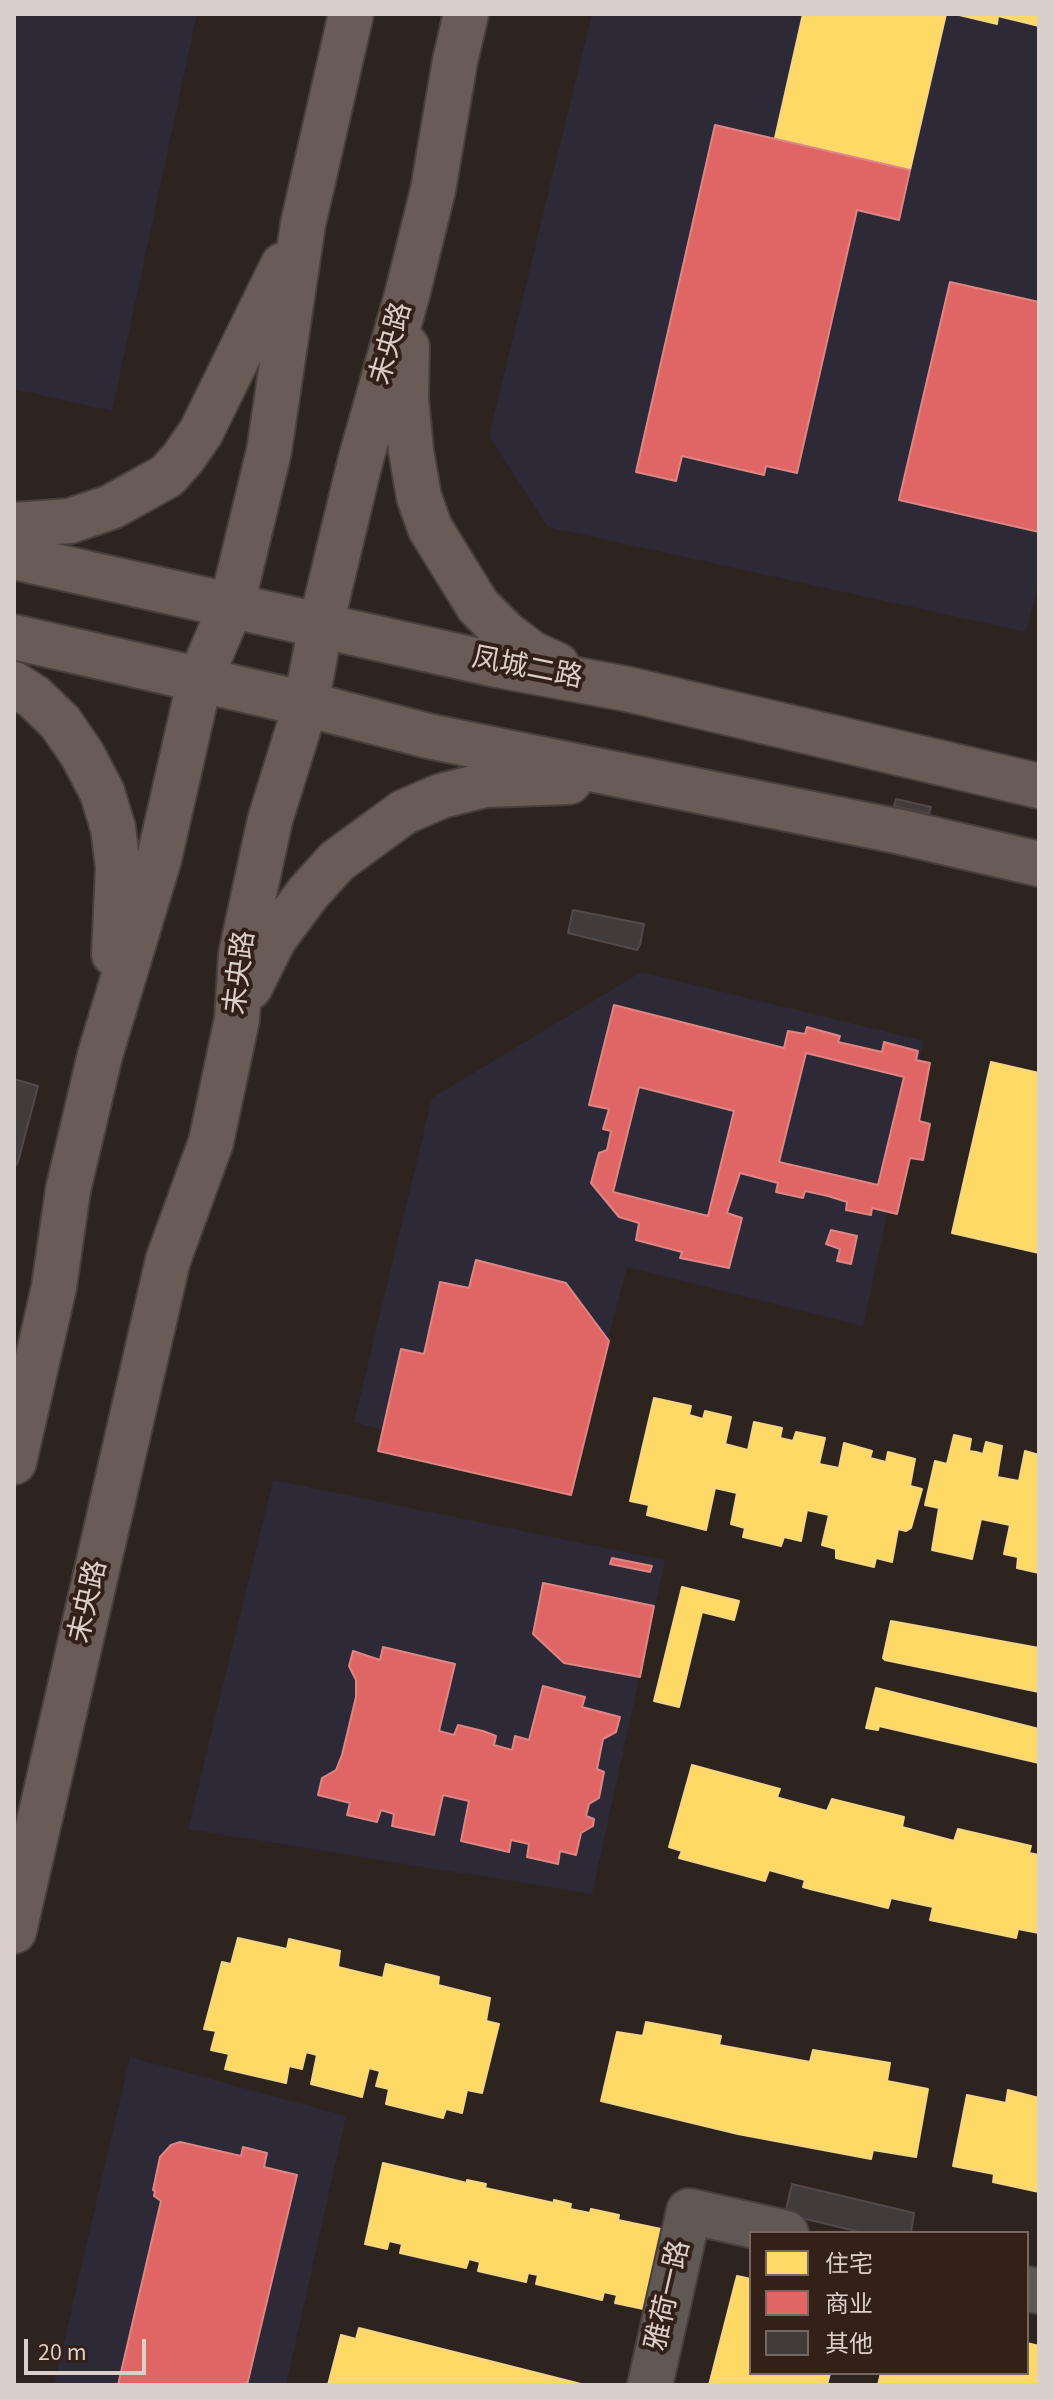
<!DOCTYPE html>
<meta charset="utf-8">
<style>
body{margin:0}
#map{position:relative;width:1053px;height:2399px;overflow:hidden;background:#2d231f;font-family:"Source Sans 3","Noto Sans SC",sans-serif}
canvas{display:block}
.frame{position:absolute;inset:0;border:16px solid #dbcfca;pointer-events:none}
.legend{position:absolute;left:749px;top:2231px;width:280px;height:144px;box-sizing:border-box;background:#332119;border:2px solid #766760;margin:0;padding:10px 14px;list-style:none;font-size:24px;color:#dbcfca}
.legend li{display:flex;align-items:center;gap:16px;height:40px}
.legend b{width:40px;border:2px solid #766760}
.scale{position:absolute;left:24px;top:2339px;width:122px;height:36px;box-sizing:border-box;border:4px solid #dbcfca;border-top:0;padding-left:10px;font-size:24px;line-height:28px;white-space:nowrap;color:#dbcfca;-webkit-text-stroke:6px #332119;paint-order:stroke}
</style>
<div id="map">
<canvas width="1053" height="2399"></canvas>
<div class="frame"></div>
<ul class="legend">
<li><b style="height:22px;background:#ffd966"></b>住宅</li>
<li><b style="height:22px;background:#e06666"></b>商业</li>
<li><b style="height:22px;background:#423b3b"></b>其他</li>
</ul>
<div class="scale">20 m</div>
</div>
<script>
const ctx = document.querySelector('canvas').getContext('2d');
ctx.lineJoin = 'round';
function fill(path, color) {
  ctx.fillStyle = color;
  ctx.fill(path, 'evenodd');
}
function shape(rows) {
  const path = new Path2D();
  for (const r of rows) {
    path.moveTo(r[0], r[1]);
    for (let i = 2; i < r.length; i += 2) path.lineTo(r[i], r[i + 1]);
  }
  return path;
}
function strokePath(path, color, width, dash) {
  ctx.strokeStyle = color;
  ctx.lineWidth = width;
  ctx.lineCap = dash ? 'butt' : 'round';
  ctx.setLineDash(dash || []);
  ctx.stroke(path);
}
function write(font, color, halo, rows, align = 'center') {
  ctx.font = font + ' "Source Sans 3","Noto Sans SC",sans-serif';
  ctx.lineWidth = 8;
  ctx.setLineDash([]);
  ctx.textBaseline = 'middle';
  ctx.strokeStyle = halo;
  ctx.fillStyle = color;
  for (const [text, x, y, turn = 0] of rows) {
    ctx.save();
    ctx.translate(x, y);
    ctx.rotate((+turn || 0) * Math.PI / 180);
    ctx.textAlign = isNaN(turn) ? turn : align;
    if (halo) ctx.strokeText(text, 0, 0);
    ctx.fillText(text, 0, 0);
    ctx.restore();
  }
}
fill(shape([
 [14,14,197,14,112,411,14,389],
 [592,14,1039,14,1039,581,1026,632,548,527,489,436],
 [641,972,924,1041,863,1326,627,1267,570,1482,354,1422,432,1098],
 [273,1480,665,1560,592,1894,188,1829],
 [130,2057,346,2116,286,2385,54,2385]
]), '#2e2937');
const homes = shape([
 [803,14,946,14,910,170,775,138,803,14],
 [955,14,1039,14,1039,26,998,16,997,24,955,14],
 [991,1062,1039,1073,1039,1253,952,1233,991,1062],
 [654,1398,691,1406,689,1415,703,1419,705,1411,731,1417,725,1444,748,1450,754,1422,782,1428,780,1438,793,1441,796,1432,825,1438,819,1464,839,1468,844,1443,872,1451,870,1458,886,1462,888,1452,915,1459,910,1486,922,1489,911,1528,906,1531,898,1529,892,1562,876,1558,874,1567,836,1558,836,1549,822,1545,829,1515,807,1510,801,1541,784,1537,781,1546,743,1537,745,1528,731,1524,737,1493,715,1488,706,1530,647,1515,649,1505,630,1501,654,1398],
 [954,1435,971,1439,969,1451,976,1452,983,1454,986,1442,1002,1446,997,1477,1019,1481,1025,1451,1039,1455,1039,1573,1017,1568,1018,1557,1004,1554,1010,1525,981,1519,972,1559,932,1550,939,1508,925,1505,935,1461,947,1464,954,1435],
 [682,1587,739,1601,734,1620,702,1612,679,1707,654,1701,682,1587],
 [891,1621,1039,1648,1039,1692,885,1660,883,1658,891,1621],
 [876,1688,1039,1729,1039,1763,879,1726,878,1730,866,1728,876,1688],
 [692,1765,780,1789,777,1797,779,1798,827,1811,832,1799,904,1817,902,1827,954,1841,958,1829,1031,1846,1029,1853,1039,1855,1039,1933,1018,1929,1016,1938,930,1920,933,1907,891,1898,888,1908,810,1889,803,1887,805,1880,769,1870,765,1881,679,1858,682,1851,669,1847,692,1765],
 [238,1938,287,1949,289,1939,340,1951,338,1967,383,1978,386,1964,439,1977,438,1985,490,1998,486,2021,499,2024,482,2093,467,2090,462,2113,446,2109,443,2118,386,2104,389,2089,376,2086,380,2071,369,2068,362,2097,311,2084,317,2055,306,2052,302,2069,289,2066,286,2083,225,2069,229,2054,211,2050,216,2031,204,2029,222,1962,231,1964,238,1938],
 [646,2022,721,2036,719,2045,810,2062,813,2050,890,2063,887,2081,928,2089,916,2157,873,2150,871,2159,738,2134,601,2101,617,2032,643,2036,646,2022],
 [1008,2090,1039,2098,1039,2192,993,2182,994,2174,953,2166,967,2095,1006,2103,1008,2090],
 [383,2163,467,2183,467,2180,486,2184,485,2188,554,2203,554,2200,571,2204,570,2209,590,2213,591,2209,619,2215,618,2220,666,2230,648,2310,615,2303,617,2295,604,2292,602,2300,536,2284,538,2275,528,2273,526,2282,478,2271,480,2262,469,2259,466,2268,400,2253,402,2244,389,2241,387,2249,365,2244,383,2163],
 [737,2276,751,2279,751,2373,830,2373,827,2385,709,2385,737,2276],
 [359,2328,585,2385,328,2385,341,2335,356,2339,359,2328],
 [1027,2343,1039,2346,1039,2385,878,2385,881,2373,1027,2373,1027,2343]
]);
fill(homes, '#ffd966');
strokePath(homes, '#f4d684', 2);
const shops = shape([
 [715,125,910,170,899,220,857,210,797,473,766,466,764,475,682,456,676,481,636,472,715,125],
 [950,282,1039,302,1039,532,899,500,950,282],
 [614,1005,784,1048,788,1031,805,1034,807,1027,840,1036,838,1042,882,1052,884,1042,918,1051,916,1060,930,1063,919,1121,930,1124,923,1160,910,1158,897,1214,872,1208,871,1215,846,1210,847,1202,828,1196,805,1191,803,1198,776,1192,778,1183,740,1173,727,1213,742,1218,729,1268,680,1258,682,1252,636,1240,639,1223,619,1217,591,1183,599,1153,607,1150,611,1131,603,1129,609,1109,589,1105,614,1005],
 [806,1053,904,1077,878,1185,779,1162,806,1053],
 [639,1087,734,1111,708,1216,613,1192,639,1087],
 [831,1230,857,1236,851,1264,837,1261,840,1249,826,1244,831,1230],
 [476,1260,566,1283,609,1341,571,1495,378,1451,401,1349,424,1354,440,1282,469,1288,476,1260],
 [612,1558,652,1566,650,1572,610,1564,612,1558],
 [543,1583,654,1606,640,1677,564,1663,533,1634,543,1583],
 [383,1647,455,1664,439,1731,454,1735,458,1725,483,1731,496,1736,494,1745,512,1750,515,1736,529,1740,543,1686,585,1697,582,1707,620,1717,616,1732,603,1739,597,1769,604,1772,599,1798,589,1804,586,1816,594,1819,593,1826,581,1833,576,1855,560,1851,558,1864,527,1857,529,1844,511,1840,509,1852,461,1841,469,1801,443,1795,434,1835,392,1826,394,1814,381,1810,377,1822,347,1815,350,1803,318,1795,322,1778,336,1770,342,1755,356,1697,356,1680,349,1666,353,1651,380,1660,383,1647],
 [180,2142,241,2156,243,2147,267,2153,264,2167,297,2175,247,2385,118,2385,161,2201,154,2196,155,2191,153,2190,160,2157,171,2145,180,2142]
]);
fill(shops, '#e06666');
strokePath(shops, '#de8684', 2);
const building = shape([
 [896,799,931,807,929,814,894,806,896,799],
 [573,910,644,924,640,945,637,950,568,933,573,910],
 [14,1079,38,1086,18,1162,14,1168,14,1079],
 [792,2184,914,2213,911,2233,864,2233,785,2214,792,2184]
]);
fill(building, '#423b3b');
strokePath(building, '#51494a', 2);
const minor = shape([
 [1027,2289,1039,2291],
 [650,2385,689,2211,786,2233]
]);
const major = shape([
 [407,347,406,398,411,451,419,497,430,528,478,606,505,633,531,653,557,665],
 [14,525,70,521,111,507,167,476,183,458,201,432,283,265],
 [14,557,497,665,627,689,1039,786],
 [14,637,306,704,428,736,901,832,1039,864],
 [14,684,34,697,60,722,82,754,102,792,113,828,118,867,114,954],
 [250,987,274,939,308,893,337,861,404,812,441,796,485,785,569,782],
 [14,1462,54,1287,68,1190,100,1055,159,859,200,679,232,604,269,451,303,224,351,14],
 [14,1931,168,1260,211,1142,237,1019,241,954,270,820,306,704,321,624,360,462,407,295,433,190,455,61,466,14]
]);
strokePath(minor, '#483f3d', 48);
strokePath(major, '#483f3d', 48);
strokePath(minor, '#5f5855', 44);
strokePath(major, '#695b56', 44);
write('28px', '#dbcfca', '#332119', [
 ["未央路",393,344,-74],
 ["凤城二路",527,670,11],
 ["未央路",242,973,-83],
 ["未央路",90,1602,-77],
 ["雅荷一路",670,2296,-77]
]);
</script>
